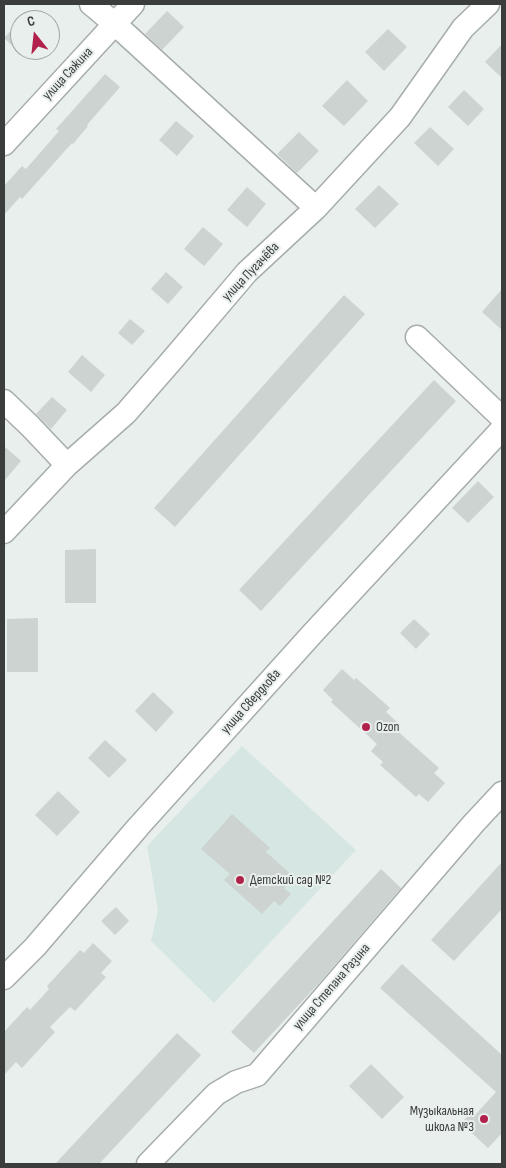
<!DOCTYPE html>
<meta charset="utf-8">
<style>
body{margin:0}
#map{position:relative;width:506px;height:1168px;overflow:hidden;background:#e8efed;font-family:"Sofia Sans Condensed",sans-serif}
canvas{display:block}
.frame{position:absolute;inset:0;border:5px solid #3a3d3c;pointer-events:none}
.north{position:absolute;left:10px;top:10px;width:50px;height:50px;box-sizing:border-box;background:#e8efed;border:1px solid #a2a8a6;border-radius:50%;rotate:344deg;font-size:14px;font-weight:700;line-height:20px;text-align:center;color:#3a3d3c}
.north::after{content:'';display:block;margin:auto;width:18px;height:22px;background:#b2204c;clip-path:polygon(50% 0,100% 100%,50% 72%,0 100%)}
</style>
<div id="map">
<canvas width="506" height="1168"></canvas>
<div class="frame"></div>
<div class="north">С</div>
</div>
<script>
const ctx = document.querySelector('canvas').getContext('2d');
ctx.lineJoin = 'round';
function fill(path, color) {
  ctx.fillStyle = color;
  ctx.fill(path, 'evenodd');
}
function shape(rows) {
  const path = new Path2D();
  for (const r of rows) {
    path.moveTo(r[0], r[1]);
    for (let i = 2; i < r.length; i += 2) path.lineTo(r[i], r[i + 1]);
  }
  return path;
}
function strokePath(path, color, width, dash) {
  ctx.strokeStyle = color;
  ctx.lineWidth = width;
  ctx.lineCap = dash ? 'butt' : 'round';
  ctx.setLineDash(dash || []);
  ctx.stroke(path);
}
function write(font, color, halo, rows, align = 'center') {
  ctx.font = font + ' "Sofia Sans Condensed",sans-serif';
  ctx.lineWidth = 4;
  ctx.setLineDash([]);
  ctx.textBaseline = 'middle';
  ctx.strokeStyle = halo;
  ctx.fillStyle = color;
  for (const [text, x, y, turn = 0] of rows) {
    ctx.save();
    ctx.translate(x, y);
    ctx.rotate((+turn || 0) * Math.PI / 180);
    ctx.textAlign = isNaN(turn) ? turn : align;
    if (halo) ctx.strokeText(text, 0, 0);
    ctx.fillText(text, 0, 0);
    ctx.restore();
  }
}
fill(shape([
 [242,746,356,850,214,1003,151,941,158,910,147,846]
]), '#d6e6e2');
fill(shape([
 [167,11,184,27,162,50,145,34],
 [20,21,20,53,4,38],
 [388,29,407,47,384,71,365,52],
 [502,44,502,78,485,62],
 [105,74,120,87,87,125,88,126,73,144,72,143,22,199,20,197,4,215,4,186,22,166,26,169,59,131,56,129],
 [347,80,368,101,344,126,322,106],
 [464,90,484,109,468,126,448,107],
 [176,121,194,136,177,156,159,140],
 [430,127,454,149,438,166,414,143],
 [299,132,319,151,297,173,277,154],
 [379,185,399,204,375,228,355,209],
 [247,187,266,204,247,227,227,210],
 [203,227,223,244,204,266,184,249],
 [166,272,183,287,168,304,151,289],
 [502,289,502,330,482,312],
 [344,295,365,314,175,527,154,508],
 [130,319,145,331,132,345,118,333],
 [82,355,105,375,91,392,68,372],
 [434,380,456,401,261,611,239,590],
 [52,397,67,410,51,429,36,414],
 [4,446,21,461,4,481],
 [478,481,494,497,468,523,452,508],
 [96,549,96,603,65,603,65,550],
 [38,618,38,672,7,672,7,619],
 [414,619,430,634,416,649,400,633],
 [342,669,354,680,356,678,390,708,386,712,398,723,394,728,439,768,434,773,445,783,428,802,419,794,416,797,380,765,383,762,371,751,377,744,331,702,333,700,323,690],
 [153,692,174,712,156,732,135,711],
 [105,740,127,760,109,778,88,758],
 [58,791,80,812,57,836,35,815],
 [232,814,270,848,266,852,294,877,284,888,291,894,280,906,274,901,262,914,224,880,230,874,201,849],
 [502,862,502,909,454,961,431,940],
 [381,869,401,888,319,983,254,1053,231,1032],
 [116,907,129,921,115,935,101,921],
 [93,943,112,961,101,973,106,977,75,1011,70,1007,50,1027,55,1032,22,1068,16,1062,4,1075,4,1032,27,1007,30,1010,49,989,47,986,80,950,84,953],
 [402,964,502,1055,502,1133,488,1148,461,1123,472,1112,475,1115,496,1092,380,988],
 [177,1033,201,1055,99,1164,55,1164],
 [371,1064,404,1097,382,1119,349,1086]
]), '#ccd3d1');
const minor = shape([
 [91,4,115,24,316,208],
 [4,144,133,4],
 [417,337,502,418],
 [4,401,30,426,67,465],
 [4,532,67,465,126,413,173,359,247,272,316,208,400,117,463,28,488,4],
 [4,978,35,947,139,826,313,633,502,429],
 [148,1164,216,1094,236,1082,257,1075,474,823,502,793]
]);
strokePath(minor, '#a6adab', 25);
strokePath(minor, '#fff', 22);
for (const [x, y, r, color] of [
 [366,727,5,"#b2204c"],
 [240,880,5,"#b2204c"],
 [484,1119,5,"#b2204c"]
]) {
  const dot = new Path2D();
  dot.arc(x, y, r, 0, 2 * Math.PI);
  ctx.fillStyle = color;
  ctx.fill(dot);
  strokePath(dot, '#e8efed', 2);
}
write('14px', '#3a3d3c', '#e8efed', [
 ["улица Сажина",68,74,-47],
 ["улица Пугачёва",251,272,-46],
 ["улица Свердлова",251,702,-48],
 ["улица Степана Разина",332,987,-49]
]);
write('14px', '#3a3d3c', '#e8efed', [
 ["Ozon",376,727],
 ["Детский сад №2",250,880],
 ["Музыкальная",474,1111,"right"],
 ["школа №3",474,1127,"right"]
], 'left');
</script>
